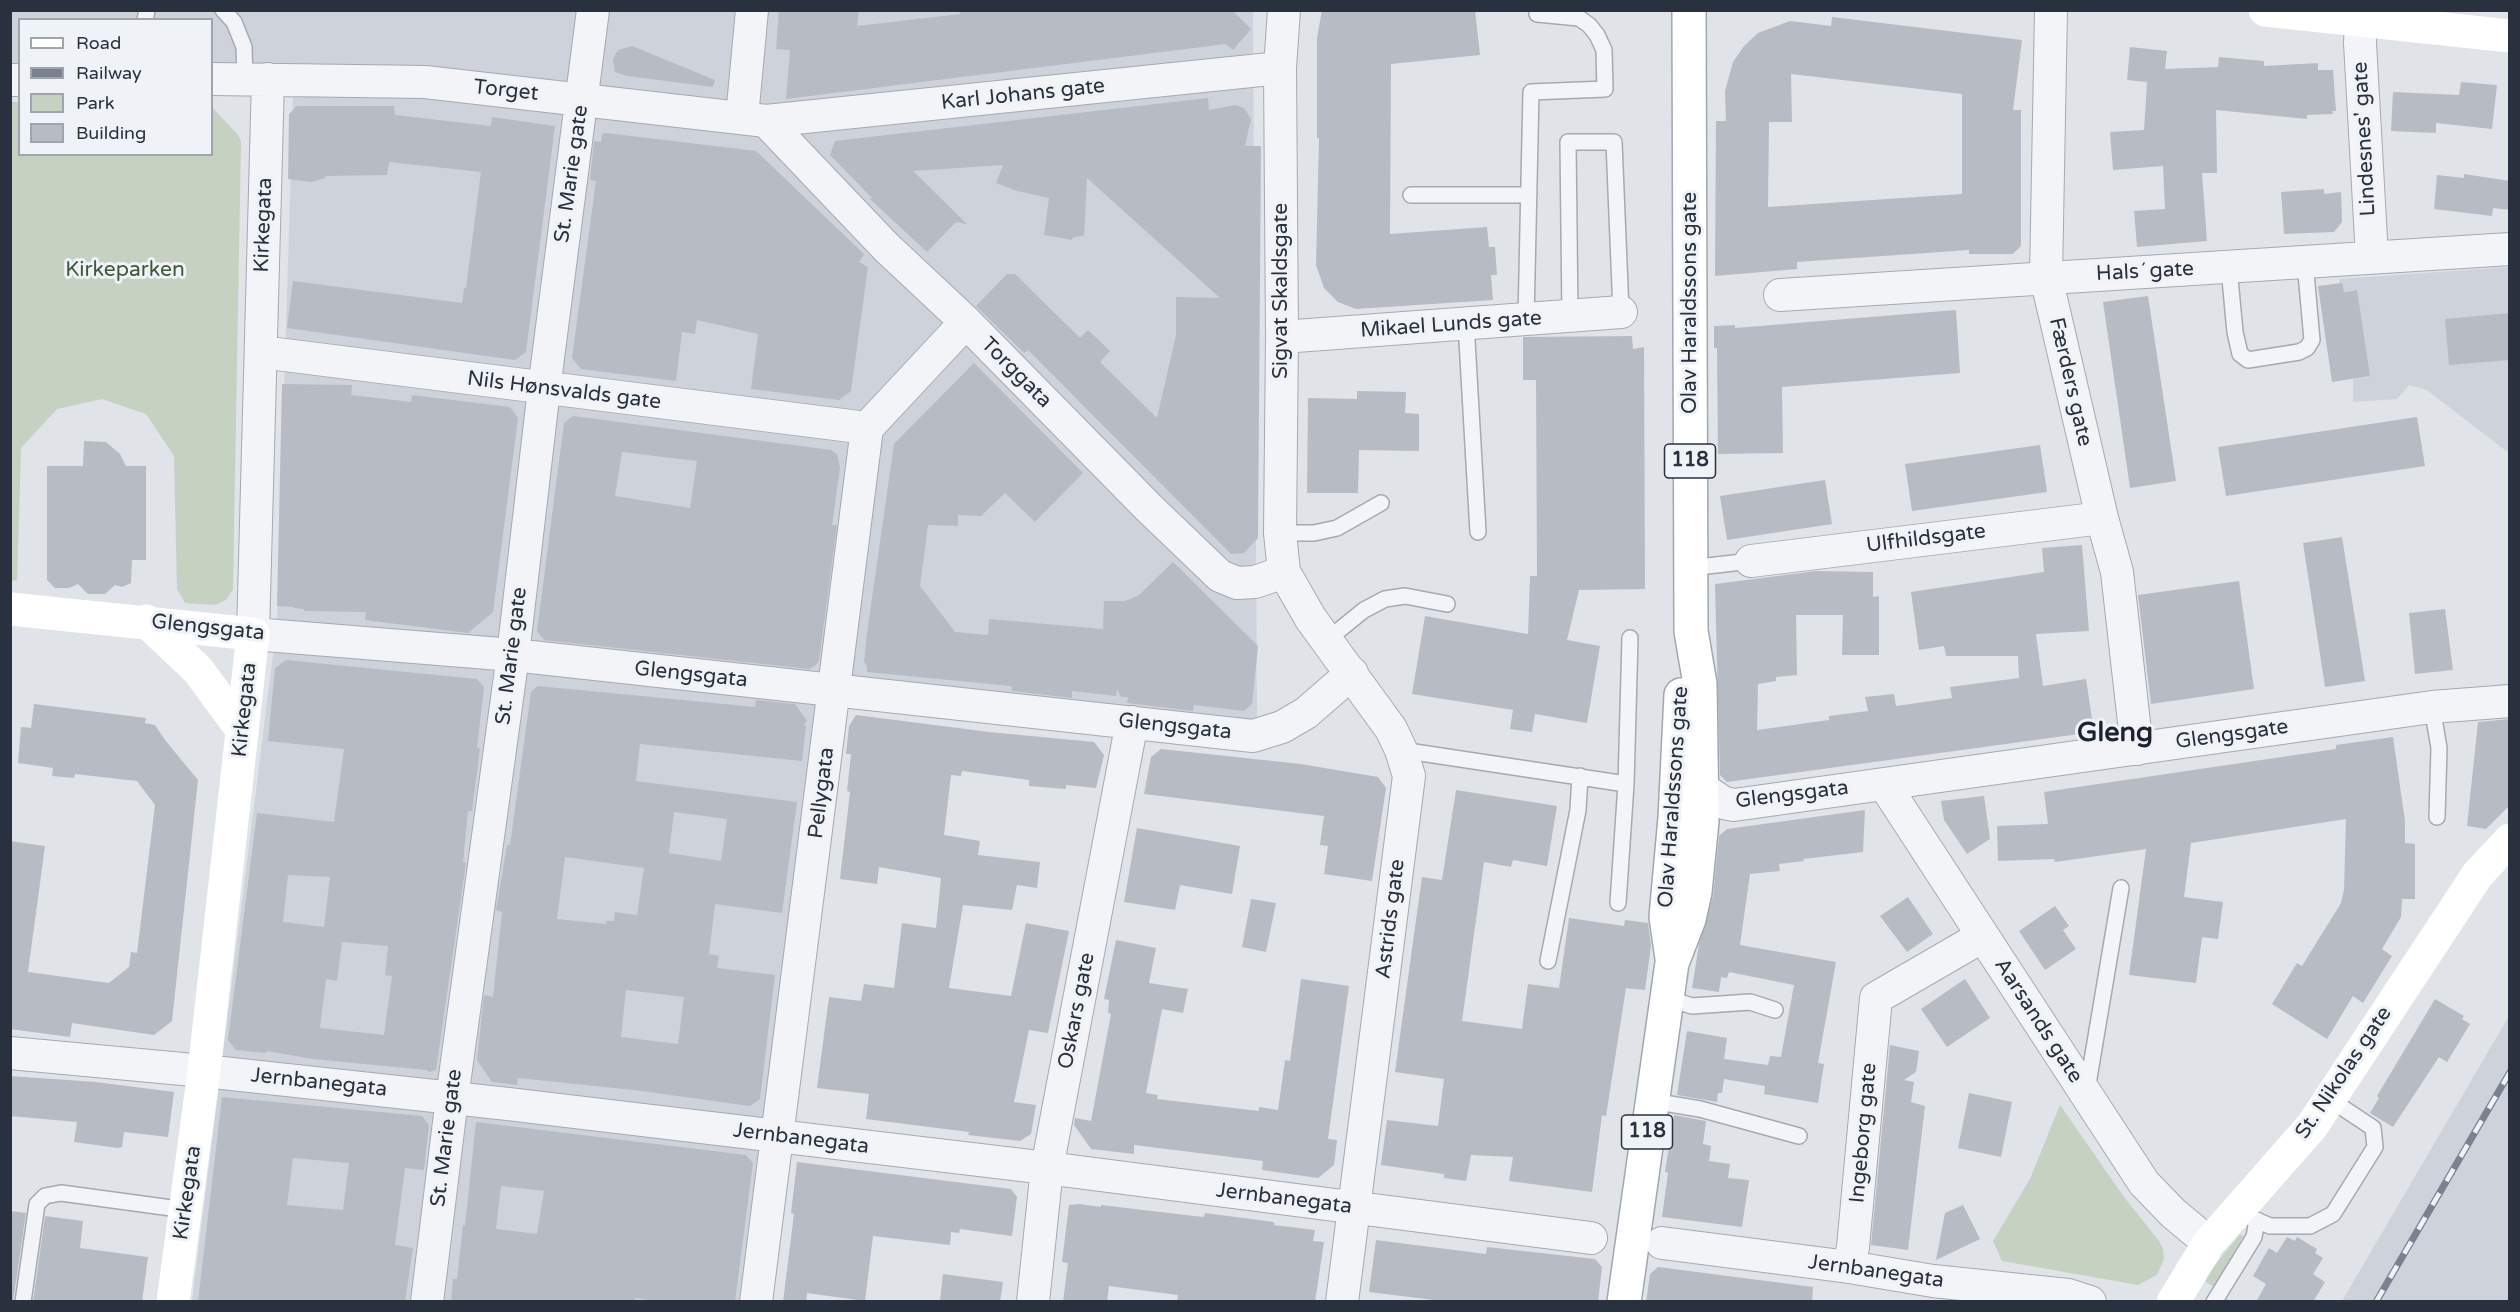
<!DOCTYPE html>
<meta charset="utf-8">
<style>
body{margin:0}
#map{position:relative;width:2520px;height:1312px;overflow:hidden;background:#e0e3e8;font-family:"Varela Round",sans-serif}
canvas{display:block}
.frame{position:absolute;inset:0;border:12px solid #29303e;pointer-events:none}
.legend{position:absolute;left:18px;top:18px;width:195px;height:138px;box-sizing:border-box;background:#eff2f6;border:2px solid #a0a4ac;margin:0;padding:8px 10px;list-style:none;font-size:18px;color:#29303e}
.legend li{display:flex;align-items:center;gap:12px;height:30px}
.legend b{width:30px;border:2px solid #a0a4ac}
</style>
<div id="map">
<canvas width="2520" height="1312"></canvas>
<div class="frame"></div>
<ul class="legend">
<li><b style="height:8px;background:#fff"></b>Road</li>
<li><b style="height:8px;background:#7a8291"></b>Railway</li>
<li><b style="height:16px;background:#c5d1c1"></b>Park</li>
<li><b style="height:16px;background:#b7bcc4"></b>Building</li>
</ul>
</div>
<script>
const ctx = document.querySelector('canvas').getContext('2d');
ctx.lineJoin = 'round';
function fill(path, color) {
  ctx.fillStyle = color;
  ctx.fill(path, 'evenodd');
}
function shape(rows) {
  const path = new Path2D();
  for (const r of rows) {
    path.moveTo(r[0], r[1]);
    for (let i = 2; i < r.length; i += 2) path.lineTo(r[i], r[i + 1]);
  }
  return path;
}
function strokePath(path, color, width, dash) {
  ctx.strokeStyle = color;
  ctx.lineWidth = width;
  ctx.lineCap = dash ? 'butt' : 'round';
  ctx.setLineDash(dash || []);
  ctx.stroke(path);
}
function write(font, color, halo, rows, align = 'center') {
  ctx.font = font + ' "Varela Round",sans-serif';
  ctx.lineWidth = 6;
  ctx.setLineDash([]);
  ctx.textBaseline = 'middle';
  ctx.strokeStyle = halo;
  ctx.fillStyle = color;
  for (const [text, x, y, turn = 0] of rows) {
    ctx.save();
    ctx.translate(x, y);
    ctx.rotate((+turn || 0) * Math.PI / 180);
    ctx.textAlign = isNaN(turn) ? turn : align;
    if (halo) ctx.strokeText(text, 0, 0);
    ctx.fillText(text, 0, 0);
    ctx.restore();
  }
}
fill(shape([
 [10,11,1253,11,1257,720,835,691,756,1301,192,1301,277,623,294,65,212,72,212,20,20,20,19,70,11,70],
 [2509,267,2509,451,2506,451,2427,390,2409,385,2397,399,2353,402,2353,379,2368,377,2354,290,2341,292,2339,279],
 [2509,1016,2509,1301,2342,1301]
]), '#ced2da');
fill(shape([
 [11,102,19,102,20,154,212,154,212,107,238,135,241,141,233,589,226,600,215,605,185,603,177,589,174,456,146,414,102,399,57,409,21,448,17,581,11,580],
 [2060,1105,2124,1197,2159,1241,2163,1249,2164,1259,2157,1275,2138,1285,2002,1261,1993,1241,2030,1179],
 [2240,1234,2243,1237,2214,1287,2203,1280]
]), '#c5d1c1');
fill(shape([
 [779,10,859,10,857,26,960,14,960,10,1232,10,1251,29,1233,50,1226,44,786,99,790,50,776,49],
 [1322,10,1475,10,1480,55,1391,64,1390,234,1487,227,1489,247,1495,247,1497,275,1491,275,1493,300,1356,309,1338,302,1324,288,1316,265,1319,138,1317,138,1317,38],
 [1832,17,2022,40,2013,110,2021,110,2021,246,2013,254,1969,254,1969,250,1797,262,1797,269,1715,276,1716,121,1726,121,1725,91,1733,62,1744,46,1758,33,1790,21,1831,26],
 [1791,74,1962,94,1962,194,1768,207,1769,122,1792,122],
 [632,46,715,80,713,87,627,76,615,72,613,60,615,55,618,50],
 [2130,47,2167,51,2165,69,2218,67,2219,57,2264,61,2264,66,2318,63,2318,70,2333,70,2336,111,2332,111,2333,114,2307,115,2307,119,2216,110,2217,173,2202,173,2207,241,2137,247,2134,211,2165,209,2163,166,2113,170,2110,132,2144,130,2147,82,2127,80],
 [2461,82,2497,85,2492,129,2436,123,2436,133,2391,131,2393,92,2459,95],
 [1208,98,1209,110,1235,105,1244,108,1251,119,1245,146,1261,146,1258,538,1244,553,1231,554,1028,350,1024,353,976,306,1007,274,1015,274,1080,338,1088,330,1110,351,1100,362,1157,418,1176,335,1176,297,1220,298,1087,178,1084,236,1073,237,1072,240,1044,235,1049,198,1017,191,996,183,1003,165,913,171,967,224,956,222,927,252,870,199,872,198,830,155,835,141],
 [297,106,394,106,395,115,491,126,492,117,555,126,526,352,515,360,287,328,293,281,462,303,464,288,466,288,481,172,389,162,387,175,325,176,325,178,311,182,288,179,289,114],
 [606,133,756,151,864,254,859,262,868,267,851,391,839,400,751,389,758,334,697,320,695,334,682,332,676,381,581,369,572,358,596,181,590,180,594,141,601,142,602,134],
 [2464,174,2510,181,2510,210,2493,208,2492,216,2434,209,2437,175,2464,178],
 [2324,189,2324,194,2341,192,2342,222,2334,232,2284,234,2281,192],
 [2342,283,2344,292,2357,290,2370,376,2332,382,2318,286],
 [2148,296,2176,481,2130,488,2103,302],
 [1956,310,1960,373,1782,387,1783,453,1718,454,1717,348,1714,348,1714,326,1735,325,1735,328],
 [2510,313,2510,360,2449,365,2445,319],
 [1632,336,1633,349,1644,347,1645,589,1579,590,1567,640,1600,646,1587,723,1535,714,1532,732,1510,729,1513,710,1412,694,1425,616,1528,634,1530,576,1537,576,1536,380,1523,380,1523,337],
 [974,363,1083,473,1035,522,1005,493,981,516,958,515,958,526,928,525,920,586,955,632,988,635,989,619,1103,629,1104,601,1125,601,1138,596,1173,562,1258,646,1252,704,1244,711,1194,705,1193,711,1127,703,1128,697,1121,697,1117,689,1116,696,1072,691,1072,698,1012,691,1011,686,867,672,867,666,864,662,867,633,894,444],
 [282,384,352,385,351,395,411,402,412,395,510,407,518,418,493,612,468,633,365,620,366,612,304,611,304,609,294,608,294,607,277,606],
 [1357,391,1406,392,1405,413,1419,414,1419,451,1359,450,1358,493,1307,493,1308,398,1357,399],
 [573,416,831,450,837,454,840,468,832,525,837,525,819,661,816,665,809,669,544,640,537,631,564,423],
 [622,452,697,461,690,508,615,496],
 [2417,417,2425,466,2226,496,2218,447],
 [84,441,106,442,120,454,126,466,146,466,146,560,132,560,131,583,122,587,115,585,105,594,88,594,78,584,69,588,55,588,47,580,47,466,83,466],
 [2040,445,2047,492,1912,511,1905,464],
 [1825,480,1832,524,1727,540,1720,496],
 [2342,537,2365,681,2325,687,2303,543],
 [2082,545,2089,631,2036,634,2043,686,2086,679,2094,732,1727,782,1720,775,1715,584,1816,571,1873,572,1873,597,1879,596,1879,655,1842,655,1843,615,1796,615,1797,675,1776,677,1776,681,1758,684,1757,730,1829,720,1829,716,1868,711,1865,697,1894,694,1896,706,1952,698,1950,687,2019,678,2018,656,1946,656,1944,646,1919,650,1911,592,2044,572,2042,548],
 [2239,581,2254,689,2151,704,2138,595],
 [2445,609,2453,670,2415,674,2409,613],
 [286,660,477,679,484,687,477,748,480,748,472,811,468,811,463,862,466,863,436,1070,429,1072,427,1070,313,1059,266,1051,266,1053,236,1050,228,1040,257,813,334,822,344,749,268,741,275,668],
 [288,875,330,877,324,927,283,922],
 [342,942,388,946,385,975,392,976,384,1035,320,1028,326,979,337,981],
 [538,686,755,707,756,700,795,704,807,721,802,726,806,725,802,761,640,744,636,781,797,802,782,913,715,904,709,954,719,956,717,968,775,975,760,1099,750,1106,634,1090,518,1078,517,1085,492,1082,477,1060,484,995,493,997,502,912,496,910,507,845,510,845,531,692],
 [674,812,727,819,721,861,669,853],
 [565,857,644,868,637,915,615,912,614,921,606,921,606,924,557,919],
 [626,990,684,997,678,1044,621,1037],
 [34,704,146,718,145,723,155,725,165,740,198,780,172,1021,154,1035,72,1023,70,1037,10,1029,10,841,45,846,28,972,109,983,129,967,131,952,137,953,155,805,137,781,75,774,74,778,52,776,53,768,18,763,21,727,31,728],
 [856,715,989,732,1094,742,1104,755,1096,788,1066,785,1066,789,1029,786,1029,780,962,771,961,776,951,775,944,835,980,841,978,855,1040,862,1037,888,1017,885,1012,910,963,905,949,988,1011,996,1026,923,1069,931,1048,1033,1029,1030,1014,1102,1036,1105,1031,1134,1020,1141,968,1135,969,1132,866,1119,869,1094,817,1088,829,997,861,1001,864,984,894,988,902,923,936,928,941,878,879,867,877,884,840,879,850,792,847,791,851,754,846,754,849,726],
 [2510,719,2510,805,2486,829,2467,826,2478,722],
 [2393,737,2405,821,2405,843,2415,844,2415,899,2402,899,2401,917,2382,949,2392,956,2363,1003,2353,996,2327,1039,2272,1004,2297,963,2302,966,2341,903,2344,890,2346,819,2191,843,2184,897,2223,902,2218,939,2202,937,2196,983,2129,975,2146,849,2055,862,2054,859,1998,861,1997,826,2048,824,2044,792,2336,749,2336,745],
 [1161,749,1301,764,1378,777,1386,788,1372,881,1324,874,1328,846,1320,845,1324,816,1144,794,1151,757],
 [1456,790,1557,806,1547,866,1513,860,1511,867,1484,862,1462,1021,1522,1029,1528,984,1559,988,1569,918,1624,926,1625,920,1648,923,1651,946,1645,990,1626,988,1606,1116,1602,1115,1592,1192,1509,1181,1513,1157,1471,1155,1466,1181,1444,1178,1444,1174,1381,1165,1387,1120,1438,1126,1444,1079,1395,1072,1422,877,1442,880],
 [1984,796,1990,839,1967,854,1944,820,1941,801],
 [1865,810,1863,852,1803,859,1804,861,1779,864,1780,871,1750,874,1740,945,1836,962,1818,1063,1824,1064,1818,1103,1764,1094,1765,1086,1724,1079,1722,1093,1718,1093,1717,1102,1677,1095,1687,1031,1727,1038,1724,1059,1768,1065,1770,1056,1781,1057,1794,985,1729,972,1727,978,1721,977,1719,992,1692,988,1699,944,1713,896,1719,836,1727,829],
 [1137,828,1240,846,1232,894,1180,885,1175,910,1124,902],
 [1908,897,1933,934,1907,952,1880,916],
 [1251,899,1276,903,1266,952,1242,947],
 [2055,906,2069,926,2063,930,2076,949,2045,970,2019,931],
 [1116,940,1156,948,1149,983,1188,989,1183,1013,1162,1009,1146,1093,1158,1095,1157,1099,1259,1111,1259,1107,1278,1110,1285,1060,1290,1061,1301,979,1349,986,1328,1139,1337,1140,1334,1165,1318,1178,1262,1170,1263,1161,1134,1145,1134,1154,1091,1149,1074,1125,1075,1118,1091,1121,1111,1014,1108,1013,1109,1000,1104,999],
 [1965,979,1990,1018,1947,1047,1921,1009],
 [2435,999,2464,1016,2462,1019,2470,1024,2447,1062,2439,1057,2393,1127,2370,1113,2379,1098,2377,1096],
 [1890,1045,1919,1051,1916,1072,1904,1080,1914,1082,1911,1102,1925,1106,1908,1250,1871,1245],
 [10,1076,96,1082,174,1092,168,1137,124,1132,122,1147,118,1148,74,1142,77,1122,10,1116],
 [1969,1093,2012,1102,2001,1157,1958,1148],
 [222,1097,422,1116,429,1125,424,1170,405,1168,395,1245,413,1248,405,1302,198,1302],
 [293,1158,349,1163,343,1210,287,1205],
 [1674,1115,1706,1121,1703,1144,1711,1146,1709,1161,1730,1164,1728,1178,1749,1180,1742,1227,1662,1217,1668,1173,1665,1172],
 [476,1122,746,1155,753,1163,735,1302,664,1302,635,1298,635,1302,451,1302,453,1279,457,1279,463,1225,465,1226],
 [501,1186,544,1191,537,1234,496,1229],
 [797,1162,1011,1189,1017,1197,1012,1236,960,1229,959,1233,951,1232,950,1245,873,1236,865,1301,807,1293,806,1302,783,1302,794,1214,791,1213],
 [1079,1204,1101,1207,1101,1205,1194,1216,1204,1217,1205,1213,1274,1222,1274,1225,1315,1230,1313,1241,1324,1242,1315,1302,1177,1302,1178,1295,1109,1286,1107,1302,1063,1302,1068,1263,1062,1262,1069,1205],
 [1963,1205,1980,1239,1936,1260,1945,1213],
 [10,1211,26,1213,13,1302,10,1302],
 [45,1216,83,1221,80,1248,148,1257,142,1302,33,1302],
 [2287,1237,2295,1241,2297,1237,2317,1249,2315,1253,2323,1258,2313,1274,2325,1282,2313,1302,2256,1302,2266,1284,2253,1276,2269,1248,2277,1253],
 [1376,1240,1486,1254,1487,1247,1595,1259,1602,1267,1598,1302,1450,1302,1369,1292],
 [1658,1267,1813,1287,1812,1302,1646,1302,1650,1274],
 [943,1274,1003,1282,1000,1302,940,1300]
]), '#b7bcc4');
const lane = shape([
 [223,10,234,22,244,47,245,79],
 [145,20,147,10],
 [1411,195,1529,195],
 [2229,268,2235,332,2240,354,2248,360,2299,352,2307,348,2312,340,2305,262],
 [1570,316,1568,142,1614,142,1621,312],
 [1526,319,1531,92,1605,89,1604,50,1597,35,1589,25,1579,18,1537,14],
 [1466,323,1478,532],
 [1280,533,1314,533,1337,528,1381,503],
 [1690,568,1751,561],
 [1327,640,1364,610,1385,599,1405,596,1447,604],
 [2432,707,2439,748,2437,817],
 [1401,750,1626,784],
 [1618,903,1626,784,1630,638],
 [1548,961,1578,810,1580,776],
 [1667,998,1692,1006,1750,1002,1775,1010],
 [2087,1090,2121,888],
 [1652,1101,1700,1109,1799,1136],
 [2235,1211,2270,1226,2310,1226,2333,1214,2375,1147,2373,1128,2331,1100],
 [23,1302,37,1204,45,1196,61,1193,186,1210],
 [2214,1302,2254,1237,2257,1220]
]);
const street = shape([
 [1284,10,1280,68,1282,337,1280,533,1284,572,1311,619,1391,729,1401,750,1409,776,1342,1302],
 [2051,10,2046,277,2102,518,2117,572,2137,749],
 [2361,21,2360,43,2372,257],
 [212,79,425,82,766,121,1280,68],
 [268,79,253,634,513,655,1253,736,1282,727,1306,713,1352,673],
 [10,80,20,80],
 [742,117,752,10],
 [766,121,886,247,966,322,1150,509,1220,576,1237,583,1255,582,1284,572],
 [1780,295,2510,249],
 [1282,337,1621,312],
 [261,352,867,428],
 [1751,561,2102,518],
 [1884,784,2144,1183,2173,1213,2209,1243],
 [1703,789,1724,803,1734,805,2432,707,2510,701],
 [10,1053,204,1071,508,1104,1047,1168,1591,1238],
 [1662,1243,1849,1267,1933,1281,2068,1295,2090,1302],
 [1849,1267,1853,1247,1876,998,1983,936],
 [427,1302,452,1098,513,655,544,389,593,10],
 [756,1302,867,428,966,322],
 [1033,1302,1047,1168,1132,722]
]);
const primary = shape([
 [1672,958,1666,917,1675,818,1681,695],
 [1624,1302,1672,963,1689,919,1695,892,1702,821,1700,684,1691,631,1689,10]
]);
strokePath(lane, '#a5aab2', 18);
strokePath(street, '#a5aab2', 34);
strokePath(primary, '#a0a7b3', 36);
strokePath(lane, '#f2f4f7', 15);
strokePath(street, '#f2f4f7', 32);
strokePath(shape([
 [2265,10,2510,36],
 [10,609,253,634,204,1071,173,1302],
 [146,621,198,670,242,730],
 [2173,1302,2209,1243,2312,1126,2478,874,2510,840]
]), '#fff', 33);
strokePath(primary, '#fff', 33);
const rail = shape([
 [2376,1302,2510,1072]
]);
strokePath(rail, '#7a8291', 7);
strokePath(rail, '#eff2f6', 4.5, [14]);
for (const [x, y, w] of [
 [1690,461,51],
 [1647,1132,51]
]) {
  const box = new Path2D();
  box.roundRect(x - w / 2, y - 17, w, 34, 4.5);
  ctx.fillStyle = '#eff2f6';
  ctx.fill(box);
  strokePath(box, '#29303e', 1.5);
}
write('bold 20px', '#29303e', null, [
 ["118",1690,461],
 ["118",1647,1132]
]);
write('21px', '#29303e', '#eff2f6', [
 ["Torget",506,91,6],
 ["Karl Johans gate",1023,95,-6],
 ["Lindesnes' gate",2365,139,-93],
 ["St. Marie gate",572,174,-82],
 ["Kirkegata",264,225,-88],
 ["Hals´ gate",2145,272,-3],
 ["Sigvat Skaldsgate",1281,291,-90],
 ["Olav Haraldssons gate",1690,303,-90],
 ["Mikael Lunds gate",1451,325,-4],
 ["Torggata",1016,373,45],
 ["Færders gate",2070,382,77],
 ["Nils Hønsvalds gate",564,391,7],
 ["Ulfhildsgate",1926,539,-7],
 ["Glengsgata",208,628,6],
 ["St. Marie gate",512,656,-83],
 ["Glengsgata",691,675,6],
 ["Kirkegata",245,710,-84],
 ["Glengsgata",1175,727,6],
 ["Glengsgate",2232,735,-8],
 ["Pellygata",822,793,-83],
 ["Glengsgata",1792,795,-7],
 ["Olav Haraldssons gate",1674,797,-86],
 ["Astrids gate",1391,919,-83],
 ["Oskars gate",1077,1011,-79],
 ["Aarsands gate",2038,1021,57],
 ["St. Nikolas gate",2344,1073,-56],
 ["Jernbanegata",319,1083,6],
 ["Ingeborg gate",1864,1133,-85],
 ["St. Marie gate",447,1138,-83],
 ["Jernbanegata",801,1139,7],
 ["Kirkegata",188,1193,-82],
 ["Jernbanegata",1284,1199,7],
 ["Jernbanegata",1876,1272,8]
]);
write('21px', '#3d5938', '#eff2f6', [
 ["Kirkeparken",125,270]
]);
write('bold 27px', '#1c222f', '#eff2f6', [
 ["Gleng",2115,734]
]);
</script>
